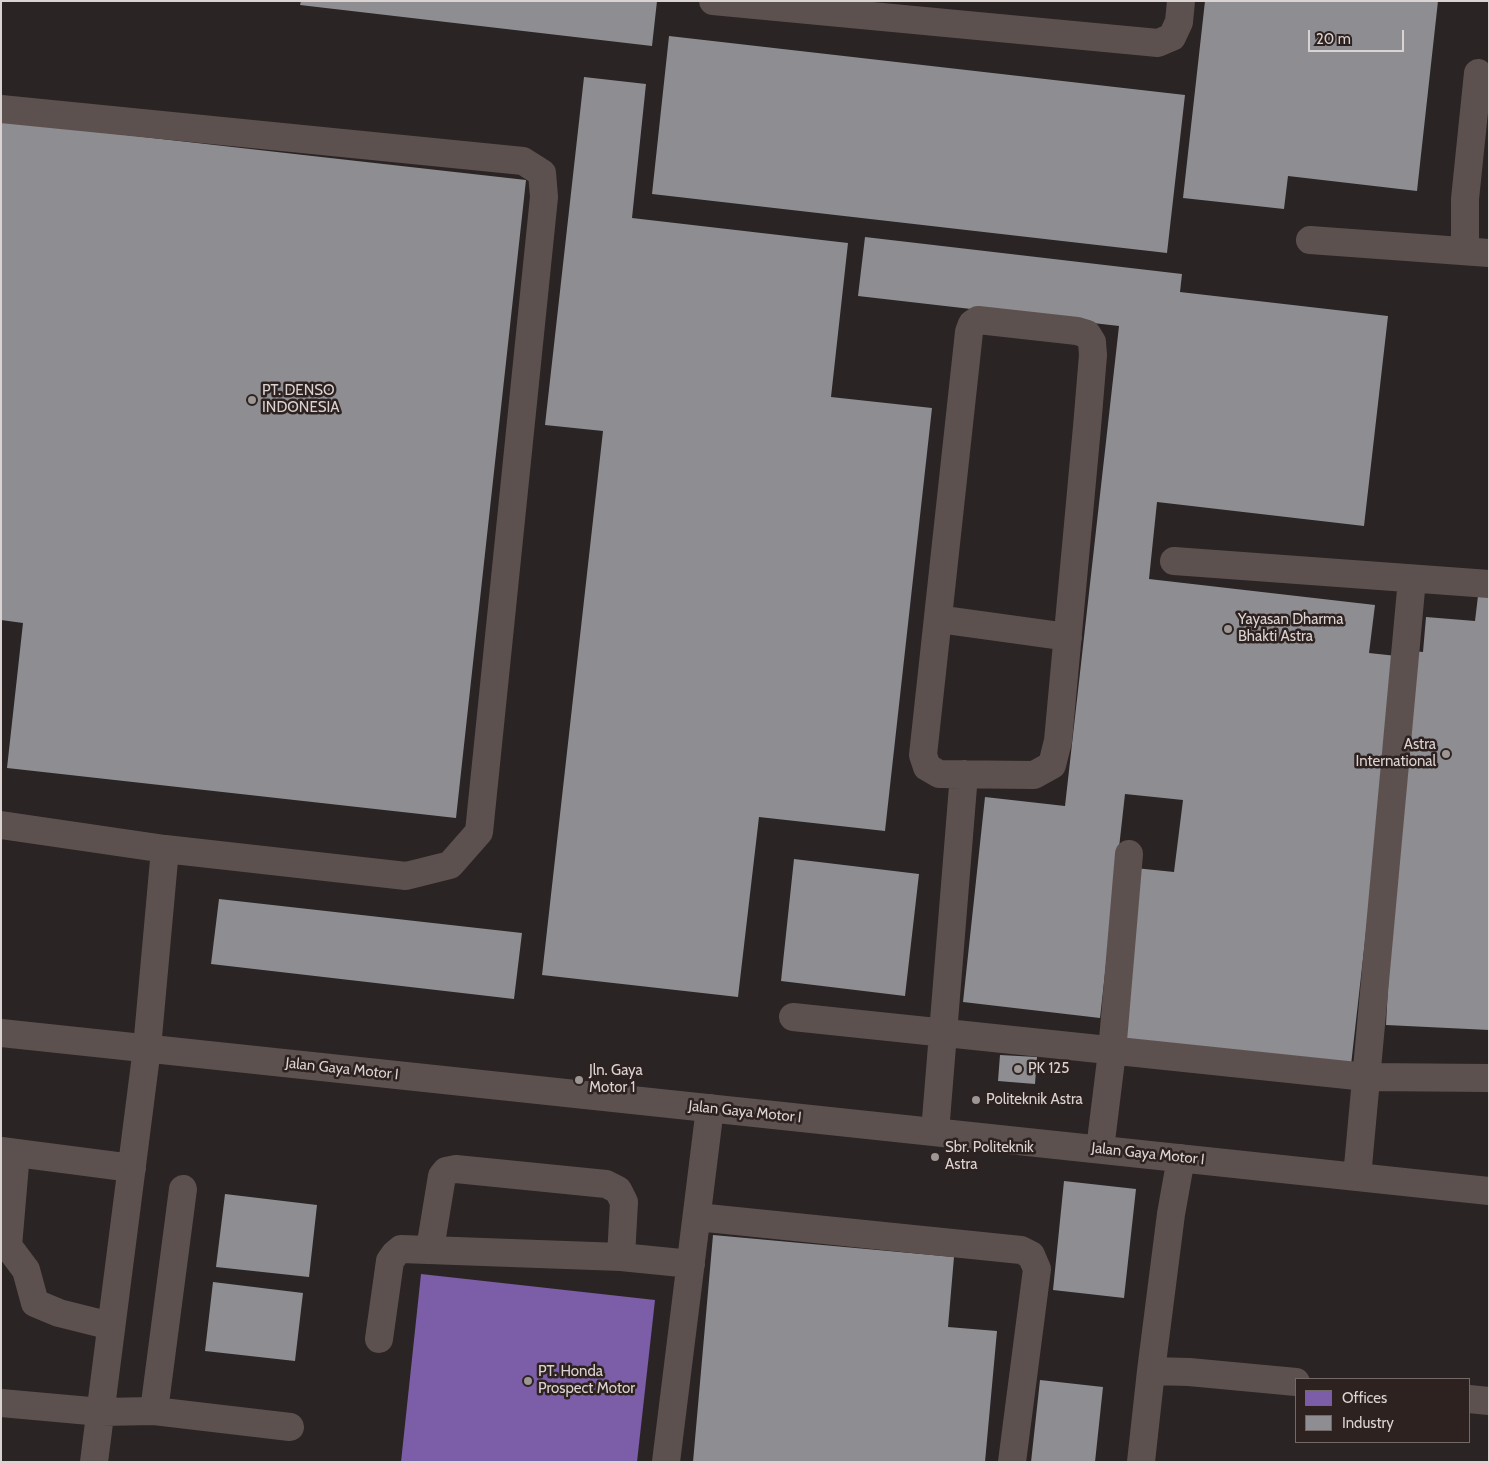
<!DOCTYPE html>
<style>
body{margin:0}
#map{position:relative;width:1490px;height:1463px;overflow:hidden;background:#2a2424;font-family:Cabin,sans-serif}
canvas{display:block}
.frame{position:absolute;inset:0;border:2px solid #dad3d1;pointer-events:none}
.legend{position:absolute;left:1295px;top:1378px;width:175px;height:65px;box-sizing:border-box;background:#2e2220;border:1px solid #736967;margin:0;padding:6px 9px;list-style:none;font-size:15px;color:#dad3d1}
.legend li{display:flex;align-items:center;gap:10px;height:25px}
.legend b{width:25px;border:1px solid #736967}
.scale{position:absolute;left:1308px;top:30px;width:96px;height:22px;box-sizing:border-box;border:2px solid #dad3d1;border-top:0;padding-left:6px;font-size:15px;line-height:18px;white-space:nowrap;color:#dad3d1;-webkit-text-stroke:4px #2e2220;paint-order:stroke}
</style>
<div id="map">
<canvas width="1490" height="1463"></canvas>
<div class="frame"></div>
<ul class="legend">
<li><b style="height:14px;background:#7b5ea7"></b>Offices</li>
<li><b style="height:14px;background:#8d8d92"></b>Industry</li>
</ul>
<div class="scale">20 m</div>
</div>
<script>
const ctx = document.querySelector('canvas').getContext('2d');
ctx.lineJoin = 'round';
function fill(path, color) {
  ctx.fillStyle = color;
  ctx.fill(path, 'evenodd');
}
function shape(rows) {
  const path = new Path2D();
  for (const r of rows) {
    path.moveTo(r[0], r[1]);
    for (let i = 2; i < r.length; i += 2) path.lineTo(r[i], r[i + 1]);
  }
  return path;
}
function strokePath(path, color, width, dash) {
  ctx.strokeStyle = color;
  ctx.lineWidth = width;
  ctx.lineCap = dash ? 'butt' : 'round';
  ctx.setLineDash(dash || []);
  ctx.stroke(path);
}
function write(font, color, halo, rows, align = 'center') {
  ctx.font = font + ' Cabin,sans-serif';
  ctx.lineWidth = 5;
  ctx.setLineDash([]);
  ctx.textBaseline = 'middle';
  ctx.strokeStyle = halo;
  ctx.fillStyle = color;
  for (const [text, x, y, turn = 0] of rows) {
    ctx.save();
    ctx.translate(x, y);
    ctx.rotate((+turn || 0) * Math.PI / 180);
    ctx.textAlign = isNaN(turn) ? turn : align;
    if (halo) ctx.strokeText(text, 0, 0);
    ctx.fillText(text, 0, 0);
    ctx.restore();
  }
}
fill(shape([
 [421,1274,655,1300,637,1462,401,1462]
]), '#7b5ea7');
fill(shape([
 [301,1,657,1,652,46,300,5],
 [1205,1,1438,1,1417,191,1288,176,1284,209,1183,198],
 [669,36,1185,95,1167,253,652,194],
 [584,77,646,84,632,218,848,243,831,397,932,408,885,831,759,817,738,997,542,975,603,431,545,425],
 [1,121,526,180,456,818,7,768,23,623,1,620],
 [865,237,1182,274,1180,292,1388,316,1364,526,1157,502,1149,579,1375,605,1369,653,1397,656,1351,1065,1116,1038,1135,868,1174,872,1183,800,1125,794,1100,1018,963,1002,985,797,1065,806,1119,326,858,296],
 [1478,596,1489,597,1489,1030,1386,1025,1395,857,1413,651,1423,652,1426,617,1475,621],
 [794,859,919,874,905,996,781,981],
 [219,899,522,933,514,999,211,964],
 [1000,1055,1037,1057,1035,1084,998,1081],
 [1064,1181,1136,1189,1124,1298,1053,1290],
 [225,1194,317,1205,309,1277,216,1267],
 [713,1235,954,1257,948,1327,997,1331,985,1462,693,1462],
 [213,1282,303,1293,295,1361,205,1351],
 [1040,1380,1103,1387,1095,1462,1031,1462]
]), '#8d8d92');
strokePath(shape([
 [713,1,1158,43,1172,37,1179,22,1181,1],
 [1,109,523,161,542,173,544,197,479,832,450,865,406,876,165,849,147,1048,94,1462],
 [1310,240,1489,253],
 [1465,251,1465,199,1478,73],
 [978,320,1077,331,1087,334,1092,342,1093,355,1087,427,1058,741,1052,765,1034,775,939,774,927,767,923,755,969,332,972,324,978,320],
 [1174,561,1489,584],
 [938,619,1068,637],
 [1,825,165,849],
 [793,1017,1366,1077,1489,1078],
 [1,1033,1489,1191],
 [935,1132,964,774],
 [1100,1149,1112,1052,1129,854],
 [1,1151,132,1168],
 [1357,1177,1412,579],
 [697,1217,1021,1250,1031,1255,1037,1269,1012,1462],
 [1,1245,8,1246,26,1270,35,1303,59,1313,111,1326],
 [8,1246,16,1153],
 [430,1249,442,1176,446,1171,456,1169,606,1184,618,1190,624,1202,621,1257],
 [379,1339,390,1261,395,1254,401,1249,621,1257,691,1264],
 [1151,1371,1171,1214,1181,1158],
 [1469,1399,1489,1401],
 [1,1403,101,1412,154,1411,290,1427],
 [154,1411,183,1189],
 [666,1462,710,1108],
 [1141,1462,1151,1371,1189,1372,1296,1382]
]), '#5d514f', 28);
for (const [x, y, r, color] of [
 [252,400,5,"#9c9694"],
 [1228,629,5,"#9c9694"],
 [1446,754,5,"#9c9694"],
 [1018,1069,5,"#9c9694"],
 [579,1080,5,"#9c9694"],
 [976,1100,5,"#9c9694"],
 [935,1157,5,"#9c9694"],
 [528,1381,5,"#9c9694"]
]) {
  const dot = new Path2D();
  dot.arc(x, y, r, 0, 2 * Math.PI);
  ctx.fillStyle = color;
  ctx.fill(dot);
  strokePath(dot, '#2e2220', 2);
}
write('15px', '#dad3d1', '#2e2220', [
 ["PT. DENSO",262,391],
 ["INDONESIA",262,408],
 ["Yayasan Dharma",1238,620],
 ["Bhakti Astra",1238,637],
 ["Astra",1436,745,"right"],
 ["International",1436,762,"right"],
 ["PK 125",1028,1069],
 ["Jln. Gaya",589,1071],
 ["Motor 1",589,1088],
 ["Politeknik Astra",986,1100],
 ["Sbr. Politeknik",945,1148],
 ["Astra",945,1165],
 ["PT. Honda",538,1372],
 ["Prospect Motor",538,1389]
], 'left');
write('15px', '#dad3d1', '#2e2220', [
 ["Jalan Gaya Motor I",342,1069,6],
 ["Jalan Gaya Motor I",745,1112,6],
 ["Jalan Gaya Motor I",1148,1154,6]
]);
</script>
